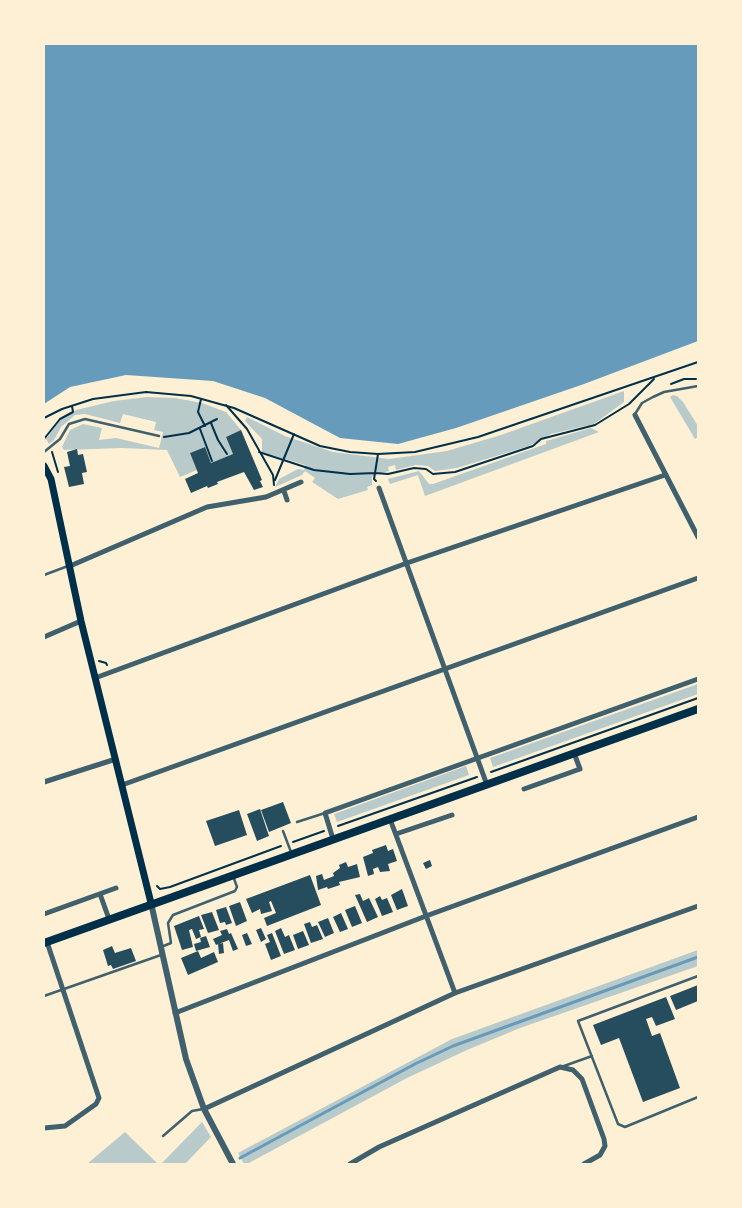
<!DOCTYPE html>
<style>
body{margin:0}
#map{position:relative;width:742px;height:1208px;overflow:hidden;background:#fdf0d5;font-family:"Archivo Narrow",sans-serif}
canvas{display:block}
.frame{position:absolute;inset:0;border:45px solid #fdf0d5;pointer-events:none}
</style>
<div id="map">
<canvas width="742" height="1208"></canvas>
<div class="frame"></div>
</div>
<script>
const ctx = document.querySelector('canvas').getContext('2d');
ctx.lineJoin = 'round';
function fill(path, color) {
  ctx.fillStyle = color;
  ctx.fill(path, 'evenodd');
}
function shape(rows) {
  const path = new Path2D();
  for (const r of rows) {
    path.moveTo(r[0], r[1]);
    for (let i = 2; i < r.length; i += 2) path.lineTo(r[i], r[i + 1]);
  }
  return path;
}
function strokePath(path, color, width, dash) {
  ctx.strokeStyle = color;
  ctx.lineWidth = width;
  ctx.lineCap = dash ? 'butt' : 'round';
  ctx.setLineDash(dash || []);
  ctx.stroke(path);
}
fill(shape([
 [624,391,624,402,594,424,551,434,529,446,457,468,435,471,428,466,416,465,396,470,395,465,388,467,389,471,372,476,372,485,367,487,368,490,338,499,312,482,315,478,305,471,302,475,275,487,279,479,298,469,304,470,305,465,262,452,262,439,245,421,247,417,285,436,333,452,389,459,447,451,501,435],
 [673,395,677,396,683,402,698,426,698,437,695,439,670,397],
 [147,397,175,398,202,403,226,412,241,430,226,437,233,454,211,463,205,447,190,453,197,470,180,477,167,450,122,448,64,450,62,447,70,430,83,424,102,428,99,440,116,438,159,448,163,432,154,430,156,422,123,414,120,423,85,414,75,415,61,427,54,440,49,444,46,439,60,420,76,410,114,401],
 [591,428,599,432,425,496,418,475,390,484,388,479,419,471,429,484,433,484,546,444,546,441],
 [698,684,698,694,493,767,490,758],
 [466,766,469,775,337,822,334,814],
 [698,950,698,966,520,1028,467,1050,407,1078,247,1164,244,1164,238,1153,452,1039],
 [202,1122,211,1137,185,1164,161,1164],
 [125,1132,158,1164,87,1164]
]), '#b9caca');
fill(shape([
 [44,44,698,44,698,341,584,384,456,428,398,444,340,438,265,398,213,381,126,375,70,387,44,404]
]), '#669bbc');
strokePath(shape([
 [240,1158,415,1064,453,1046,698,957]
]), '#669bbc', 3);
fill(shape([
 [241,430,262,480,260,481,263,487,254,490,244,472,217,482,218,484,208,488,207,486,191,493,185,479,198,473,190,453,205,447,211,463,233,454,226,437],
 [77,449,78,455,83,454,87,472,82,473,84,484,69,487,64,467,70,466,67,452],
 [283,802,291,823,269,832,261,810],
 [260,809,269,836,257,841,247,814],
 [239,810,247,835,215,846,206,821],
 [386,845,388,851,393,849,397,861,388,864,390,871,380,872,378,867,373,869,374,874,368,876,363,857,373,853,372,850],
 [430,860,432,866,426,869,423,863],
 [346,862,348,867,357,864,360,877,339,882,340,885,328,889,327,887,318,890,316,876,322,874,324,880,334,876,333,873,340,868,339,865],
 [310,875,321,905,267,926,264,918,276,913,271,901,269,902,272,911,261,914,260,909,252,913,246,899],
 [402,889,408,906,397,910,391,895],
 [360,894,363,901,369,898,378,917,367,922,355,895],
 [380,896,382,900,387,898,393,912,382,916,375,899],
 [240,902,247,921,236,926,229,906],
 [355,906,362,923,352,927,345,910],
 [226,907,232,923,226,925,225,922,220,923,216,910],
 [212,912,219,930,208,933,201,915],
 [341,913,348,929,340,932,333,917],
 [199,916,204,929,199,930,201,937,196,939,192,929,189,930,193,947,182,950,174,926],
 [328,918,334,933,325,937,318,922],
 [310,922,312,927,317,925,323,939,311,943,304,924],
 [261,928,266,939,261,942,256,930],
 [281,928,285,937,289,935,295,950,284,954,275,931],
 [227,929,229,934,231,933,238,949,233,951,229,940,216,945,213,939,222,935,220,931],
 [303,931,309,945,298,949,293,935],
 [247,933,252,944,246,946,242,935],
 [272,933,281,956,271,960,265,944,270,942,267,935],
 [206,936,210,947,196,951,194,944,201,942,200,938],
 [223,943,224,953,219,954,218,944],
 [112,946,115,953,131,948,136,961,113,969,111,965,108,966,103,950],
 [198,951,201,958,214,952,218,962,188,975,181,958],
 [698,985,698,1001,676,1010,670,996],
 [666,997,675,1019,656,1026,652,1017,646,1019,652,1036,660,1033,680,1088,643,1102,619,1038,601,1045,593,1025]
]), '#264d5e');
strokePath(shape([
 [671,384,684,379,696,379],
 [201,399,198,412,205,426],
 [226,405,247,429,273,475,274,485],
 [44,418,62,409,93,399,146,392,191,396,234,408,320,446,350,452,378,454,415,452,478,437,698,362],
 [211,423,218,440,227,454],
 [200,429,212,461],
 [164,437,189,433,217,419],
 [44,439,60,419,73,412,72,406],
 [52,452,58,472],
 [259,452,314,470,350,474,375,473,378,454],
 [275,480,294,434],
 [376,481,374,479,375,473,388,474,414,468,426,469,433,474,455,472,533,446,541,439,595,425,629,404,654,379],
 [99,661,106,663,107,665],
 [491,772,698,698],
 [338,826,477,777],
 [293,842,324,831],
 [157,886,160,889,170,887,281,846]
]), '#003049', 2);
strokePath(shape([
 [635,414,642,403,653,397,664,392,698,386],
 [44,452,60,439,69,424,85,419,159,436],
 [44,575,68,566],
 [297,822,325,813],
 [283,831,291,852],
 [161,947,171,943,168,923,173,915,235,891,237,887,233,876],
 [698,976,578,1021,618,1124,625,1127,698,1097],
 [44,996,161,955],
 [564,1066,592,1056],
 [163,1136,192,1111,203,1109]
]), '#3f606c', 2.5);
strokePath(shape([
 [635,415,698,537],
 [379,488,487,785],
 [284,491,287,500],
 [70,566,207,507,266,497,301,482],
 [44,637,81,621],
 [95,678,407,563,665,475],
 [44,782,116,759],
 [122,785,698,578],
 [524,789,580,769,574,753],
 [390,819,455,993],
 [396,834,452,815],
 [333,839,325,813,698,679],
 [100,894,109,919],
 [44,914,116,888],
 [175,1013,426,916,698,817],
 [204,1109,455,993,698,906],
 [44,1128,65,1126,96,1104,99,1098,47,942],
 [350,1164,379,1147,560,1067,573,1070,582,1079,604,1139,605,1146,600,1155,584,1164]
]), '#3f606c', 5);
strokePath(shape([
 [151,903,186,1059,204,1109,233,1164]
]), '#3f606c', 6);
strokePath(shape([
 [44,466,51,479,81,621,151,903]
]), '#003049', 7);
strokePath(shape([
 [44,943,698,709]
]), '#003049', 8);
</script>
